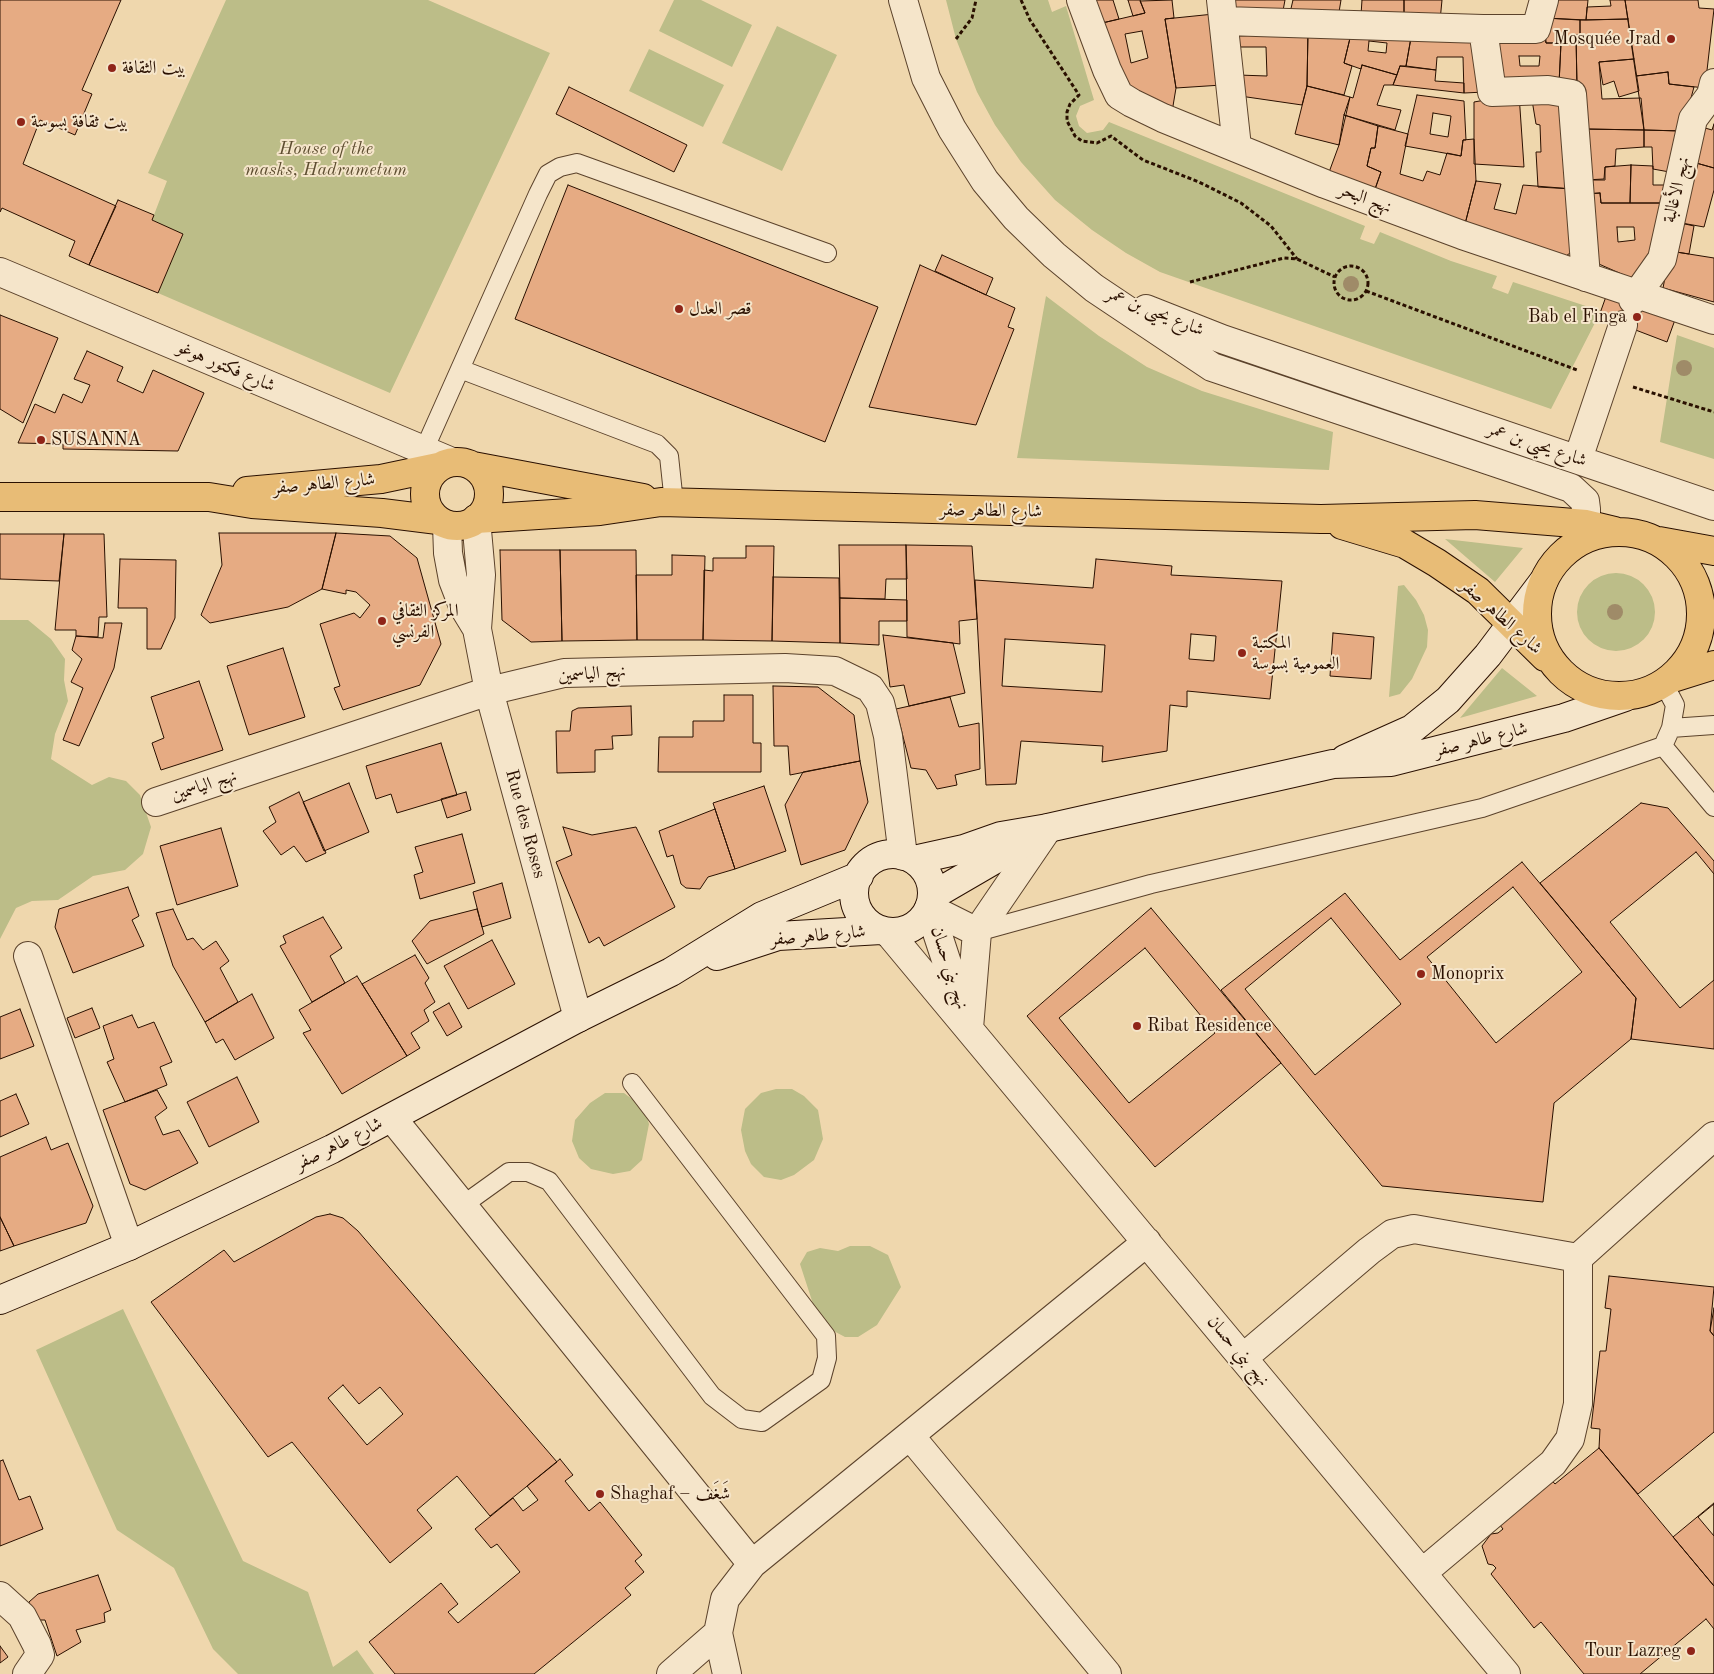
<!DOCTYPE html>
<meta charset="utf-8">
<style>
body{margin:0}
canvas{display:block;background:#efd7ad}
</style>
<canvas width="1714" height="1674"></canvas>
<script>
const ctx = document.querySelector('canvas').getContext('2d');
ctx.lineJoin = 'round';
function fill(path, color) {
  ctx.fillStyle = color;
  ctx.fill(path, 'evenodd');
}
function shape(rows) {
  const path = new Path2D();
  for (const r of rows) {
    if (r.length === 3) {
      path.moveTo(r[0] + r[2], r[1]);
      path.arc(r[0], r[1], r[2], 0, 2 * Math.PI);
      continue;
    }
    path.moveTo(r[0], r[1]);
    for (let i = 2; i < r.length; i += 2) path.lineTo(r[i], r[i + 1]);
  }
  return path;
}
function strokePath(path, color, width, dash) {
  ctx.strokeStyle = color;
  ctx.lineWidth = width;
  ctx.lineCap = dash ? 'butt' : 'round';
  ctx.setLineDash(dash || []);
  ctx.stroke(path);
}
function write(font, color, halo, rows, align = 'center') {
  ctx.font = font + ' "Old Standard TT",Amiri,serif';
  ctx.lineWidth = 4;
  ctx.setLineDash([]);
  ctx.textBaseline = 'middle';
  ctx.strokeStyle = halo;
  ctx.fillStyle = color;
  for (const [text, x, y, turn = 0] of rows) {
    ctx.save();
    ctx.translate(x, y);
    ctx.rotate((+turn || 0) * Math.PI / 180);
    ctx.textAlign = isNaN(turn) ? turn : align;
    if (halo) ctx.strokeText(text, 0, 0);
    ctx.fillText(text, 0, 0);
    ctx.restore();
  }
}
fill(shape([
 [226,0,428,0,550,53,390,393,158,293,182,234,152,220,167,181,148,173],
 [674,0,701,0,752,25,732,67,659,31],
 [946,0,1048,0,1052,12,1066,6,1094,100,1080,106,1076,116,1079,126,1087,133,1103,130,1109,122,1365,226,1360,239,1374,244,1380,232,1451,261,1497,276,1492,288,1508,294,1513,282,1601,311,1551,409,1160,272,1126,253,1092,230,1055,200,1021,162,995,125,977,92,956,39],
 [777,26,837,55,782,171,722,143],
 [649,49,724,85,703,127,629,91],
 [1046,296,1099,336,1147,367,1202,391,1333,432,1329,470,1017,458],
 [1677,335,1714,348,1714,459,1660,442],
 [1445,539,1523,548,1495,582],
 [1616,612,39],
 [1404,585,1416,600,1424,615,1428,630,1427,647,1412,679,1400,694,1389,697,1398,586],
 [0,620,28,620,51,639,65,659,64,680,68,701,55,734,51,759,92,785,109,777,126,781,140,795,151,827,143,854,125,870,93,876,58,900,32,901,16,908,0,939],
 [1502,668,1537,696,1460,718],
 [776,1089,792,1089,804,1096,818,1110,823,1139,814,1160,794,1175,781,1180,764,1177,751,1164,745,1151,741,1130,745,1109,761,1093],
 [605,1093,624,1093,644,1108,649,1124,642,1160,630,1171,613,1174,591,1169,579,1158,572,1141,575,1120,590,1103],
 [850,1246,870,1246,888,1255,901,1287,877,1325,858,1337,845,1337,828,1328,815,1310,800,1264,807,1252,820,1248,838,1251],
 [123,1309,243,1561,308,1592,333,1667,357,1650,374,1674,238,1674,213,1649,174,1568,117,1530,36,1350]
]), '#bcbd88');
const building = shape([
 [0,0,121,0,82,90,92,94,75,135,40,120,23,164,116,206,89,265,69,256,75,241,2,208,0,212,0,0],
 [1091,0,1113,0,1119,19,1098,24,1091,0],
 [1128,0,1140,0,1145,13,1133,16,1128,0],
 [1172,0,1174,18,1165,19,1176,88,1172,112,1135,97,1098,24,1145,13,1140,1,1172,0],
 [1142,31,1148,58,1131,63,1125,34,1142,31],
 [1227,0,1285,0,1282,16,1229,14,1227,0],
 [1293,0,1341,0,1338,18,1289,17,1293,0],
 [1362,0,1404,0,1404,16,1361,15,1362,0],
 [1404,0,1442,0,1440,21,1404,16,1404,0],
 [1550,0,1588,0,1586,20,1545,18,1550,0],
 [1610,0,1625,0,1628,19,1586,20,1587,7,1611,6,1610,0],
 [1625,0,1698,0,1699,8,1714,9,1705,88,1669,84,1668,72,1636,76,1625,0],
 [1214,14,1222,85,1176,88,1165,19,1214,14],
 [1545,18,1580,20,1580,35,1576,35,1577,87,1559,84,1561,43,1546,43,1545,18],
 [1628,19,1634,59,1599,62,1602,99,1641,98,1644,130,1585,129,1577,87,1576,35,1580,35,1580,20,1628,19],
 [1233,25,1308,30,1307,86,1302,105,1240,96,1238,75,1267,76,1266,47,1236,47,1233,25],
 [1308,30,1351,34,1344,63,1352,66,1344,95,1307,86,1308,30],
 [1412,32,1406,66,1400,66,1397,75,1362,65,1361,69,1344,63,1351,34,1412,32],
 [1369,41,1387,43,1386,53,1368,51,1369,41],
 [1412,32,1476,35,1485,92,1464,93,1463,57,1437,57,1436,70,1406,66,1412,32],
 [1544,33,1546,43,1561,43,1559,84,1496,88,1489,36,1544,33],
 [1519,56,1540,56,1539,66,1520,66,1519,56],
 [1634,59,1639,91,1619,97,1614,81,1603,85,1599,62,1634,59],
 [1362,65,1397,75,1393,85,1384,85,1377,105,1401,110,1395,130,1344,115,1350,97,1353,98,1362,65],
 [1400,66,1436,70,1435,81,1464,83,1464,93,1393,85,1400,66],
 [1668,72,1669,84,1694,87,1682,131,1644,130,1636,76,1668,72],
 [1307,86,1350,97,1339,145,1295,134,1307,86],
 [569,87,687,145,674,172,556,114,569,87],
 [1519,94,1524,167,1474,164,1474,102,1519,94],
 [1531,94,1567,100,1573,189,1538,187,1536,152,1541,152,1540,125,1536,124,1531,94],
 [1417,95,1464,101,1466,140,1463,140,1461,156,1405,146,1417,95],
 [1433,113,1451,116,1448,137,1430,134,1433,113],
 [1344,115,1378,126,1375,148,1371,148,1367,166,1381,172,1374,192,1328,175,1339,145,1344,115],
 [1714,124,1714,168,1689,161,1698,126,1712,130,1714,124],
 [1378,126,1408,134,1400,174,1423,181,1427,171,1440,175,1447,153,1461,156,1463,140,1474,139,1476,181,1464,228,1374,192,1381,172,1367,166,1371,148,1375,148,1378,126],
 [1585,129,1644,130,1644,147,1616,149,1615,166,1605,167,1605,180,1585,180,1585,129],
 [1644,130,1682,131,1675,173,1653,169,1652,147,1644,147,1644,130],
 [1689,161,1714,168,1714,190,1704,227,1676,222,1689,161],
 [1631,165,1653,166,1653,185,1670,185,1668,203,1630,203,1631,165],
 [1631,165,1630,203,1601,203,1600,193,1585,194,1585,180,1604,179,1605,167,1631,165],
 [1476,181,1501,184,1494,209,1516,214,1523,185,1573,189,1578,247,1562,259,1464,228,1476,181],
 [568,185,878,307,825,442,515,319,568,185],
 [1600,193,1601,203,1668,203,1659,256,1633,279,1592,261,1585,194,1600,193],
 [1617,227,1634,227,1635,240,1618,242,1617,227],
 [118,200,154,215,152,220,183,234,158,293,89,265,118,200],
 [1676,222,1694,226,1689,254,1670,251,1676,222],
 [1670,251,1714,258,1714,302,1663,288,1670,251],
 [942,255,993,278,986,295,935,271,942,255],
 [920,265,1015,308,1008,327,1014,329,976,425,869,407,920,265],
 [1608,291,1676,317,1667,342,1599,316,1608,291],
 [0,315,58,338,23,423,0,409,0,315],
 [87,351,123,367,117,381,143,393,153,370,204,393,178,451,63,449,63,444,18,443,35,404,55,413,63,394,82,403,90,385,74,379,87,351],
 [219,533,336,533,322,589,288,607,210,623,201,615,222,565,219,533],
 [336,533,390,536,417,558,441,644,420,685,343,710,334,688,340,686,320,624,354,613,360,618,370,605,356,592,346,590,346,594,322,589,336,533],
 [0,534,64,534,59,581,0,579,0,534],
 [64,534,104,534,107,617,99,617,98,637,76,636,76,630,55,630,64,534],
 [839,545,906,545,907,579,886,579,885,599,840,598,839,545],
 [906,545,972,546,977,619,959,621,960,644,907,637,906,545],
 [746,546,774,546,772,641,703,640,704,570,713,571,713,558,746,558,746,546],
 [500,550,560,550,562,641,531,642,502,620,500,550],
 [560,550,636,550,637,640,562,641,560,550],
 [672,555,705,556,703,640,637,640,636,575,672,575,672,555],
 [120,559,176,560,175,618,161,649,147,649,147,608,118,608,120,559],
 [1096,559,1172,566,1171,575,1282,581,1270,699,1187,691,1187,707,1170,705,1167,751,1102,762,1103,746,1021,741,1016,784,986,785,975,580,1093,588,1096,559],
 [1191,634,1216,636,1214,661,1189,659,1191,634],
 [1005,639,1105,645,1102,692,1002,686,1005,639],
 [773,577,839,578,840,643,772,641,773,577],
 [840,598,907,600,907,621,879,621,879,645,840,643,840,598],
 [105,623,122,623,114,668,79,746,63,740,83,688,71,682,82,659,72,650,76,636,103,638,105,623],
 [1333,633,1374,637,1371,679,1330,676,1333,633],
 [883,635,953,643,965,693,909,706,904,685,890,687,883,635],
 [283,648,305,717,249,735,227,666,283,648],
 [199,681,223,750,161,770,152,743,164,738,151,697,199,681],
 [773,686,818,687,854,715,860,761,790,775,788,746,774,746,773,686],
 [724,695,753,695,753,743,761,743,761,772,658,772,659,737,693,737,693,721,724,721,724,695],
 [950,697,959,727,979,723,980,769,955,775,957,785,937,789,926,770,911,768,896,709,950,697],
 [631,706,632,735,612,736,613,749,595,750,595,772,557,773,556,731,570,731,572,711,578,708,631,706],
 [441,743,457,795,397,813,391,794,376,799,366,766,441,743],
 [860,761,868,802,845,850,801,865,785,805,803,772,860,761],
 [349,783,369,832,324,851,303,802,349,783],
 [764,786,786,851,735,869,713,803,764,786],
 [299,792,326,853,306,862,294,846,281,855,263,831,276,822,269,807,299,792],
 [466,792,471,810,447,818,441,799,466,792],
 [1641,803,1668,808,1714,861,1714,1049,1631,1039,1636,998,1540,883,1641,803],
 [715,809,735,869,708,877,700,889,686,888,681,884,673,855,667,857,659,831,715,809],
 [563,827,592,835,636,827,675,907,604,946,599,937,589,943,556,862,572,855,563,827],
 [221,828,238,886,177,905,160,846,221,828],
 [462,834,475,883,420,899,414,875,423,872,415,847,462,834],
 [1696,852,1714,874,1714,980,1680,1008,1610,922,1696,852],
 [1522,862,1636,998,1631,1039,1554,1103,1543,1202,1382,1186,1221,990,1345,893,1400,960,1522,862],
 [502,883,511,918,482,927,473,892,502,883],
 [128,887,139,916,132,920,144,946,73,973,55,927,59,909,128,887],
 [1513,887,1582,972,1496,1043,1427,957,1513,887],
 [1151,908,1281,1063,1155,1167,1027,1016,1151,908],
 [173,909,187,940,193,938,203,950,216,941,229,961,220,968,238,1002,205,1022,173,966,156,913,173,909],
 [477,909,484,934,427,964,412,941,430,921,477,909],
 [323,917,342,948,330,956,345,983,312,1002,280,946,286,943,283,936,323,917],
 [1331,918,1401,1004,1315,1075,1245,989,1331,918],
 [492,940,515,984,468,1009,444,966,492,940],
 [1145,948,1215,1033,1129,1103,1059,1018,1145,948],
 [415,955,429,978,425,983,435,1002,424,1010,429,1021,411,1033,420,1048,407,1056,362,984,415,955],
 [357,976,407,1056,342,1094,303,1033,311,1030,299,1010,357,976],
 [252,994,274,1038,235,1060,223,1039,216,1043,205,1022,252,994],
 [449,1003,462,1027,447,1036,433,1012,449,1003],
 [92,1008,100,1028,75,1038,67,1018,92,1008],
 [20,1009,34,1046,0,1059,0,1017,20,1009],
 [132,1015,138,1028,154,1022,172,1062,160,1067,167,1085,125,1102,107,1062,114,1059,103,1026,132,1015],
 [237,1077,259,1122,209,1147,187,1102,237,1077],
 [157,1090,167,1108,155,1117,163,1135,179,1130,198,1163,145,1190,130,1184,103,1110,157,1090],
 [16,1094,29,1124,0,1137,0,1101,16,1094],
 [46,1137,51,1150,68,1143,93,1206,86,1223,14,1246,0,1217,0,1157,46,1137],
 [330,1214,343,1218,358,1231,557,1462,490,1516,457,1476,417,1510,432,1528,390,1563,292,1442,268,1457,151,1302,224,1250,234,1262,316,1217,330,1214],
 [343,1385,359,1404,380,1387,403,1414,367,1445,328,1398,343,1385],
 [0,1217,14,1246,0,1251,0,1217],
 [1609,1276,1714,1287,1710,1331,1714,1336,1714,1432,1638,1494,1599,1448,1600,1429,1591,1428,1600,1351,1606,1351,1611,1309,1605,1308,1609,1276],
 [1714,1308,1714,1336,1710,1331,1714,1308],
 [1599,1448,1714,1586,1714,1674,1584,1674,1541,1622,1534,1628,1491,1574,1496,1568,1493,1565,1488,1564,1482,1546,1491,1534,1498,1533,1503,1529,1496,1520,1547,1475,1555,1484,1599,1448],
 [560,1459,573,1475,565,1481,589,1511,600,1502,642,1555,635,1561,644,1572,625,1588,631,1595,534,1674,395,1674,369,1642,441,1583,458,1604,448,1612,458,1623,520,1572,497,1544,491,1548,475,1529,513,1498,523,1511,538,1500,527,1486,560,1459],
 [3,1460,19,1500,30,1496,43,1529,0,1546,0,1461,3,1460],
 [1714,1503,1714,1586,1673,1537,1714,1503],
 [1714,1504,1714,1536,1698,1517,1714,1504],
 [98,1575,111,1610,104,1613,105,1622,76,1630,81,1642,57,1656,45,1620,40,1620,33,1616,30,1610,29,1602,38,1594,98,1575],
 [1706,1619,1714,1629,1714,1674,1640,1674,1706,1619],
 [0,1646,8,1657,0,1663,0,1646]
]);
fill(building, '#e6ab83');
strokePath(building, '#2a1000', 1);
const lane = shape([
 [460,369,657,444,669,456,674,503],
 [424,450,538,194,548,174,560,167,577,163,827,253],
 [1671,728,1714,725],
 [1663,746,1671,728,1675,705,1664,684],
 [977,932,1151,884,1482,808,1663,746,1714,807],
 [463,1205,509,1172,528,1172,549,1181,712,1396,742,1419,762,1422,821,1380,827,1358,826,1336,632,1083]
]);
const street = shape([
 [903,0,926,78,952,129,985,181,1016,218,1054,255,1094,288,1212,367,1571,488,1585,501,1586,509,1586,524,1575,544],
 [1081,0,1107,70,1119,95,1132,103,1163,118,1325,184,1462,235,1714,320],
 [1221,0,1237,147],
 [1224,21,1483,29,1536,29,1544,0],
 [1483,29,1492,92,1548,90,1572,94,1586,277],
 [0,272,452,462],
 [1633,300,1662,259,1693,119,1711,95,1714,83],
 [1146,309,1222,339,1714,506],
 [1578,459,1623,325],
 [476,519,481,575,477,629],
 [447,525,448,553,453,580,463,606,477,629,489,691,578,1018],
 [156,802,489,691,564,673,785,668,835,671,870,688,880,703,888,736,903,856],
 [929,908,964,1015],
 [929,908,977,932],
 [888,932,1506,1674],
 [28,956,129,1246],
 [969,1028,977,932,1048,828],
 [392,1118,752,1564],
 [1243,1358,1369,1251,1392,1234,1414,1229,1578,1258],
 [911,1437,1107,1674],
 [1422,1573,1553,1463,1570,1439,1578,1404,1578,1258,1714,1136],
 [0,1596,22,1616,37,1645,40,1655,27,1674],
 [671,1674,718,1633],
 [727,1674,718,1633,725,1599,752,1564,1147,1242]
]);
const secondary = shape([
 [1345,759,1412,729,1448,700,1488,655,1543,582],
 [893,893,39],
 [914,860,964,849,1001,836,1048,828,1333,764,1391,762,1564,718,1625,697],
 [932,896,1030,839],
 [717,956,778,936,881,930],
 [0,1300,129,1246,332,1149,578,1018,671,972,762,916,859,876]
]);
const primary = shape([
 [457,494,32],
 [473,466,643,498],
 [247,491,381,479,438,467],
 [0,497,209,497,252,504,382,513,438,520],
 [476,519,600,511,661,502,1321,519,1475,515,1586,524,1615,531],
 [1342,525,1405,544,1437,563,1478,591,1545,657],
 [1619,614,82],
 [1659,541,1714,551],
 [1673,678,1714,665]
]);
strokePath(lane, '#5b422b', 20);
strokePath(street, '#5b422b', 30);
strokePath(secondary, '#2a1000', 30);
strokePath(primary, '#2a1000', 30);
strokePath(shape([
 [1021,0,1030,20,1079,95,1070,104,1067,112,1067,121,1075,136,1082,141,1097,143,1111,136,1143,160,1199,182,1241,203,1271,226,1297,259],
 [956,39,972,18,976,0],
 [1351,283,17],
 [1190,282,1284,258,1297,259,1335,277],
 [1366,291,1577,370],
 [1633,387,1714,412]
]), '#2a1000', 3, [4, 2.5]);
strokePath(lane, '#f5e5ca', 18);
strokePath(street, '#f5e5ca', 28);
strokePath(secondary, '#f5e5ca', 28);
strokePath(primary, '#e8bc76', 28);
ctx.fillStyle = '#9f8b68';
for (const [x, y] of [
 [1351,284],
 [1684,368],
 [1615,612]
]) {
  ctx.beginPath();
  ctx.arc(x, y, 8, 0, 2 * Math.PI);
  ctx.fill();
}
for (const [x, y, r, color] of [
 [1671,39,5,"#8f2418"],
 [112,68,5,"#8f2418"],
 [21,122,5,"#8f2418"],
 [679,309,5,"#8f2418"],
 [1637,317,5,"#8f2418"],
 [41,440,5,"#8f2418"],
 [382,621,5,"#8f2418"],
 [1242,653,5,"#8f2418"],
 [1421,974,5,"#8f2418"],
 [1137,1026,5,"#8f2418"],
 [600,1494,5,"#8f2418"],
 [1691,1651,5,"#8f2418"]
]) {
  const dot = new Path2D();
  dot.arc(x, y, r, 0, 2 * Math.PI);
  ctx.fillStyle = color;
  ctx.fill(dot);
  strokePath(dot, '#f5e5ca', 2);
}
write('18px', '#2a1000', '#f5e5ca', [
 ["Mosquée Jrad",1661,39,"right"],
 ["بيت الثقافة",122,68],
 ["بيت ثقافة بسوسة",31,122],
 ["قصر العدل",689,309],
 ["Bab el Finga",1627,317,"right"],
 ["SUSANNA",51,440],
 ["المركز الثقافي",392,611],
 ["الفرنسي",392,632],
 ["المكتبة",1252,643],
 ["العمومية بسوسة",1252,664],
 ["Monoprix",1431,974],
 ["Ribat Residence",1147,1026],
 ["Shaghaf – شَغَف",610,1494],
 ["Tour Lazreg",1681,1651,"right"]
], 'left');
write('italic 18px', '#5d4d30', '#f5e5ca', [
 ["House of the",326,149],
 ["masks, Hadrumetum",326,170]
]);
write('18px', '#2a1000', '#f5e5ca', [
 ["نهج الأغالبة",1677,190,-77],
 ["نهج البحر",1365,199,21],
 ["شارع يحيى بن عمر",1155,312,22],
 ["شارع فكتور هوغو",226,367,23],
 ["شارع يحيى بن عمر",1537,445,19],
 ["شارع الطاهر صفر",324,484,-5],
 ["شارع الطاهر صفر",991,511,1],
 ["شارع الطاهر صفر",1501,617,42],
 ["نهج الياسمين",592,674,-4],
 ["شارع طاهر صفر",1481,740,-14],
 ["نهج الياسمين",204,786,-18],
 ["Rue des Roses",525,824,75],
 ["شارع طاهر صفر",818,936,-5],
 ["نهج بني حسان",949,968,72],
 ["شارع طاهر صفر",339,1144,-27],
 ["نهج بني حسان",1238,1351,50]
]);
</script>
